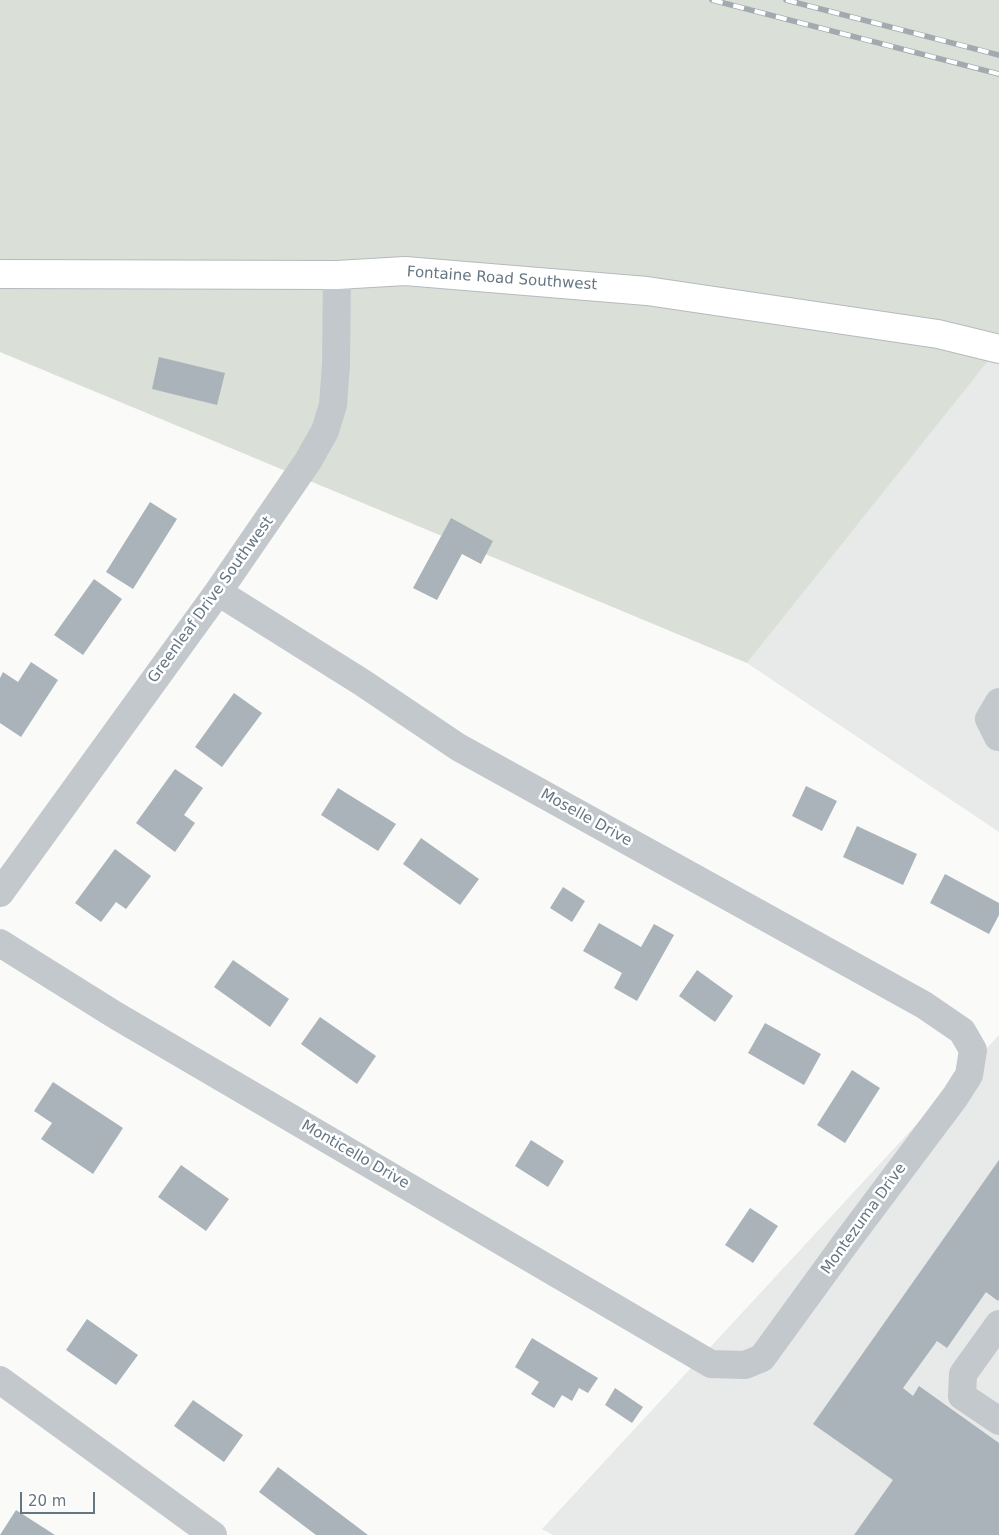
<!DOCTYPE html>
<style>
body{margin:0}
#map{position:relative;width:999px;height:1535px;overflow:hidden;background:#fafaf8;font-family:"DejaVu Sans",sans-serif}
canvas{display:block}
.scale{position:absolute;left:20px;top:1492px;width:75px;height:22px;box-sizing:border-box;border:2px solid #657683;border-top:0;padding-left:6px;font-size:15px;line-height:18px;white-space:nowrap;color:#657683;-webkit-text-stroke:4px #fff;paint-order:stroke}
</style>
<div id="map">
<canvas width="999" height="1535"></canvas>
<div class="scale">20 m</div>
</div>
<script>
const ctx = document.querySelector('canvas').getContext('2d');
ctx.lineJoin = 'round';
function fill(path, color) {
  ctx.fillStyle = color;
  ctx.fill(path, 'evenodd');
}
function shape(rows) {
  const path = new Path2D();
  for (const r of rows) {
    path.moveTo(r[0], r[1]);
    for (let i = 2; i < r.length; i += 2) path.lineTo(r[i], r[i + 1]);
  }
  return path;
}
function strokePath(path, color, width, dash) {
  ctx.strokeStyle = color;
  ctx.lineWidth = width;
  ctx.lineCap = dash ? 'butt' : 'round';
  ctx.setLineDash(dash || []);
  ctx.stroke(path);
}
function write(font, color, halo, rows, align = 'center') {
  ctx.font = font + ' "DejaVu Sans",sans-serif';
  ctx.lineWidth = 5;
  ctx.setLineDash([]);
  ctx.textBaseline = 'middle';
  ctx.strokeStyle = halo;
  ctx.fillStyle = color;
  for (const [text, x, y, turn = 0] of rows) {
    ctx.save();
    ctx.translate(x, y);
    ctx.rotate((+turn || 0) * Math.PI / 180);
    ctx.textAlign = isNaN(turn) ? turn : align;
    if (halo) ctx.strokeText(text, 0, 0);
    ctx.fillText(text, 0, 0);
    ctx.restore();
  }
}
fill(shape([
 [993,355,999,357,999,832,747,663],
 [999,1035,999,1535,553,1535,542,1529]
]), '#e8e9e9');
fill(shape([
 [0,0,999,0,999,357,993,355,747,663,0,352]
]), '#dadfd7');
fill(shape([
 [159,357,225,373,217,405,152,389],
 [150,502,177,519,133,589,106,572],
 [451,518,493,541,481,564,462,554,437,600,413,588],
 [94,579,122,599,83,655,54,635],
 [31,662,58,680,21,737,0,723,0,678,3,672,18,682],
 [234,693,262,713,222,767,195,747],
 [175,769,203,788,184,815,195,823,175,852,136,823],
 [806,786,837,801,822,831,792,816],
 [338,788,396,824,378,851,321,815],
 [857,826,917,854,903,885,843,857],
 [421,838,479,879,460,905,403,864],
 [115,849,151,876,126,909,116,902,101,922,75,903],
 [945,874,999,903,999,915,989,934,930,903],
 [563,887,585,901,572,922,550,908],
 [599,923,641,947,654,924,674,935,637,1001,614,988,622,973,583,951],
 [233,960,289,999,270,1027,214,987],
 [697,970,733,996,715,1022,679,996],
 [320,1017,376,1056,357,1084,301,1044],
 [765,1023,821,1054,804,1085,748,1053],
 [852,1070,880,1088,845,1143,817,1125],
 [53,1082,123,1128,93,1174,41,1139,52,1123,34,1111],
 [531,1140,564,1161,548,1187,515,1166],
 [999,1160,999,1299,998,1301,986,1292,947,1348,937,1341,903,1388,913,1396,919,1386,999,1443,999,1535,854,1535,893,1480,813,1424],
 [181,1165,229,1199,206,1231,158,1197],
 [750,1208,778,1226,753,1263,725,1245],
 [87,1319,138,1355,116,1385,66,1350],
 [532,1338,598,1378,588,1393,579,1388,572,1401,562,1395,554,1408,531,1394,539,1382,515,1367],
 [615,1388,643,1407,632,1423,605,1405],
 [193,1400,243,1435,224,1462,174,1426],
 [278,1467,368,1535,316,1535,259,1492],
 [16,1510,55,1535,0,1535]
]), '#aab3b9');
const major = shape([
 [0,274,337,275,405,271,647,291,938,334,999,349]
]);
strokePath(major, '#b5babe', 30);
strokePath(shape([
 [998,737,989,719,999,702],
 [0,893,218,592,308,461,325,431,333,405,336,364,337,275],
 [0,943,115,1015,711,1364,745,1365,762,1358,847,1241,955,1097,969,1075,973,1050,962,1031,924,1005,458,747,363,683,218,592],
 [999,1324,963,1374,962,1396,999,1421],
 [0,1380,213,1535]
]), '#c3c8cc', 28);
strokePath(major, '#fff', 28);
const rail = shape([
 [712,0,999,74],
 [786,0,999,55]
]);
strokePath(rail, '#a2aab0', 5.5);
strokePath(rail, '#fff', 4, [11]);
write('15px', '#657683', '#fff', [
 ["Fontaine Road Southwest",502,279,4],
 ["Greenleaf Drive Southwest",211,600,-54],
 ["Moselle Drive",586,818,29],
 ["Monticello Drive",355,1155,30],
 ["Montezuma Drive",864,1219,-54]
]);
</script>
